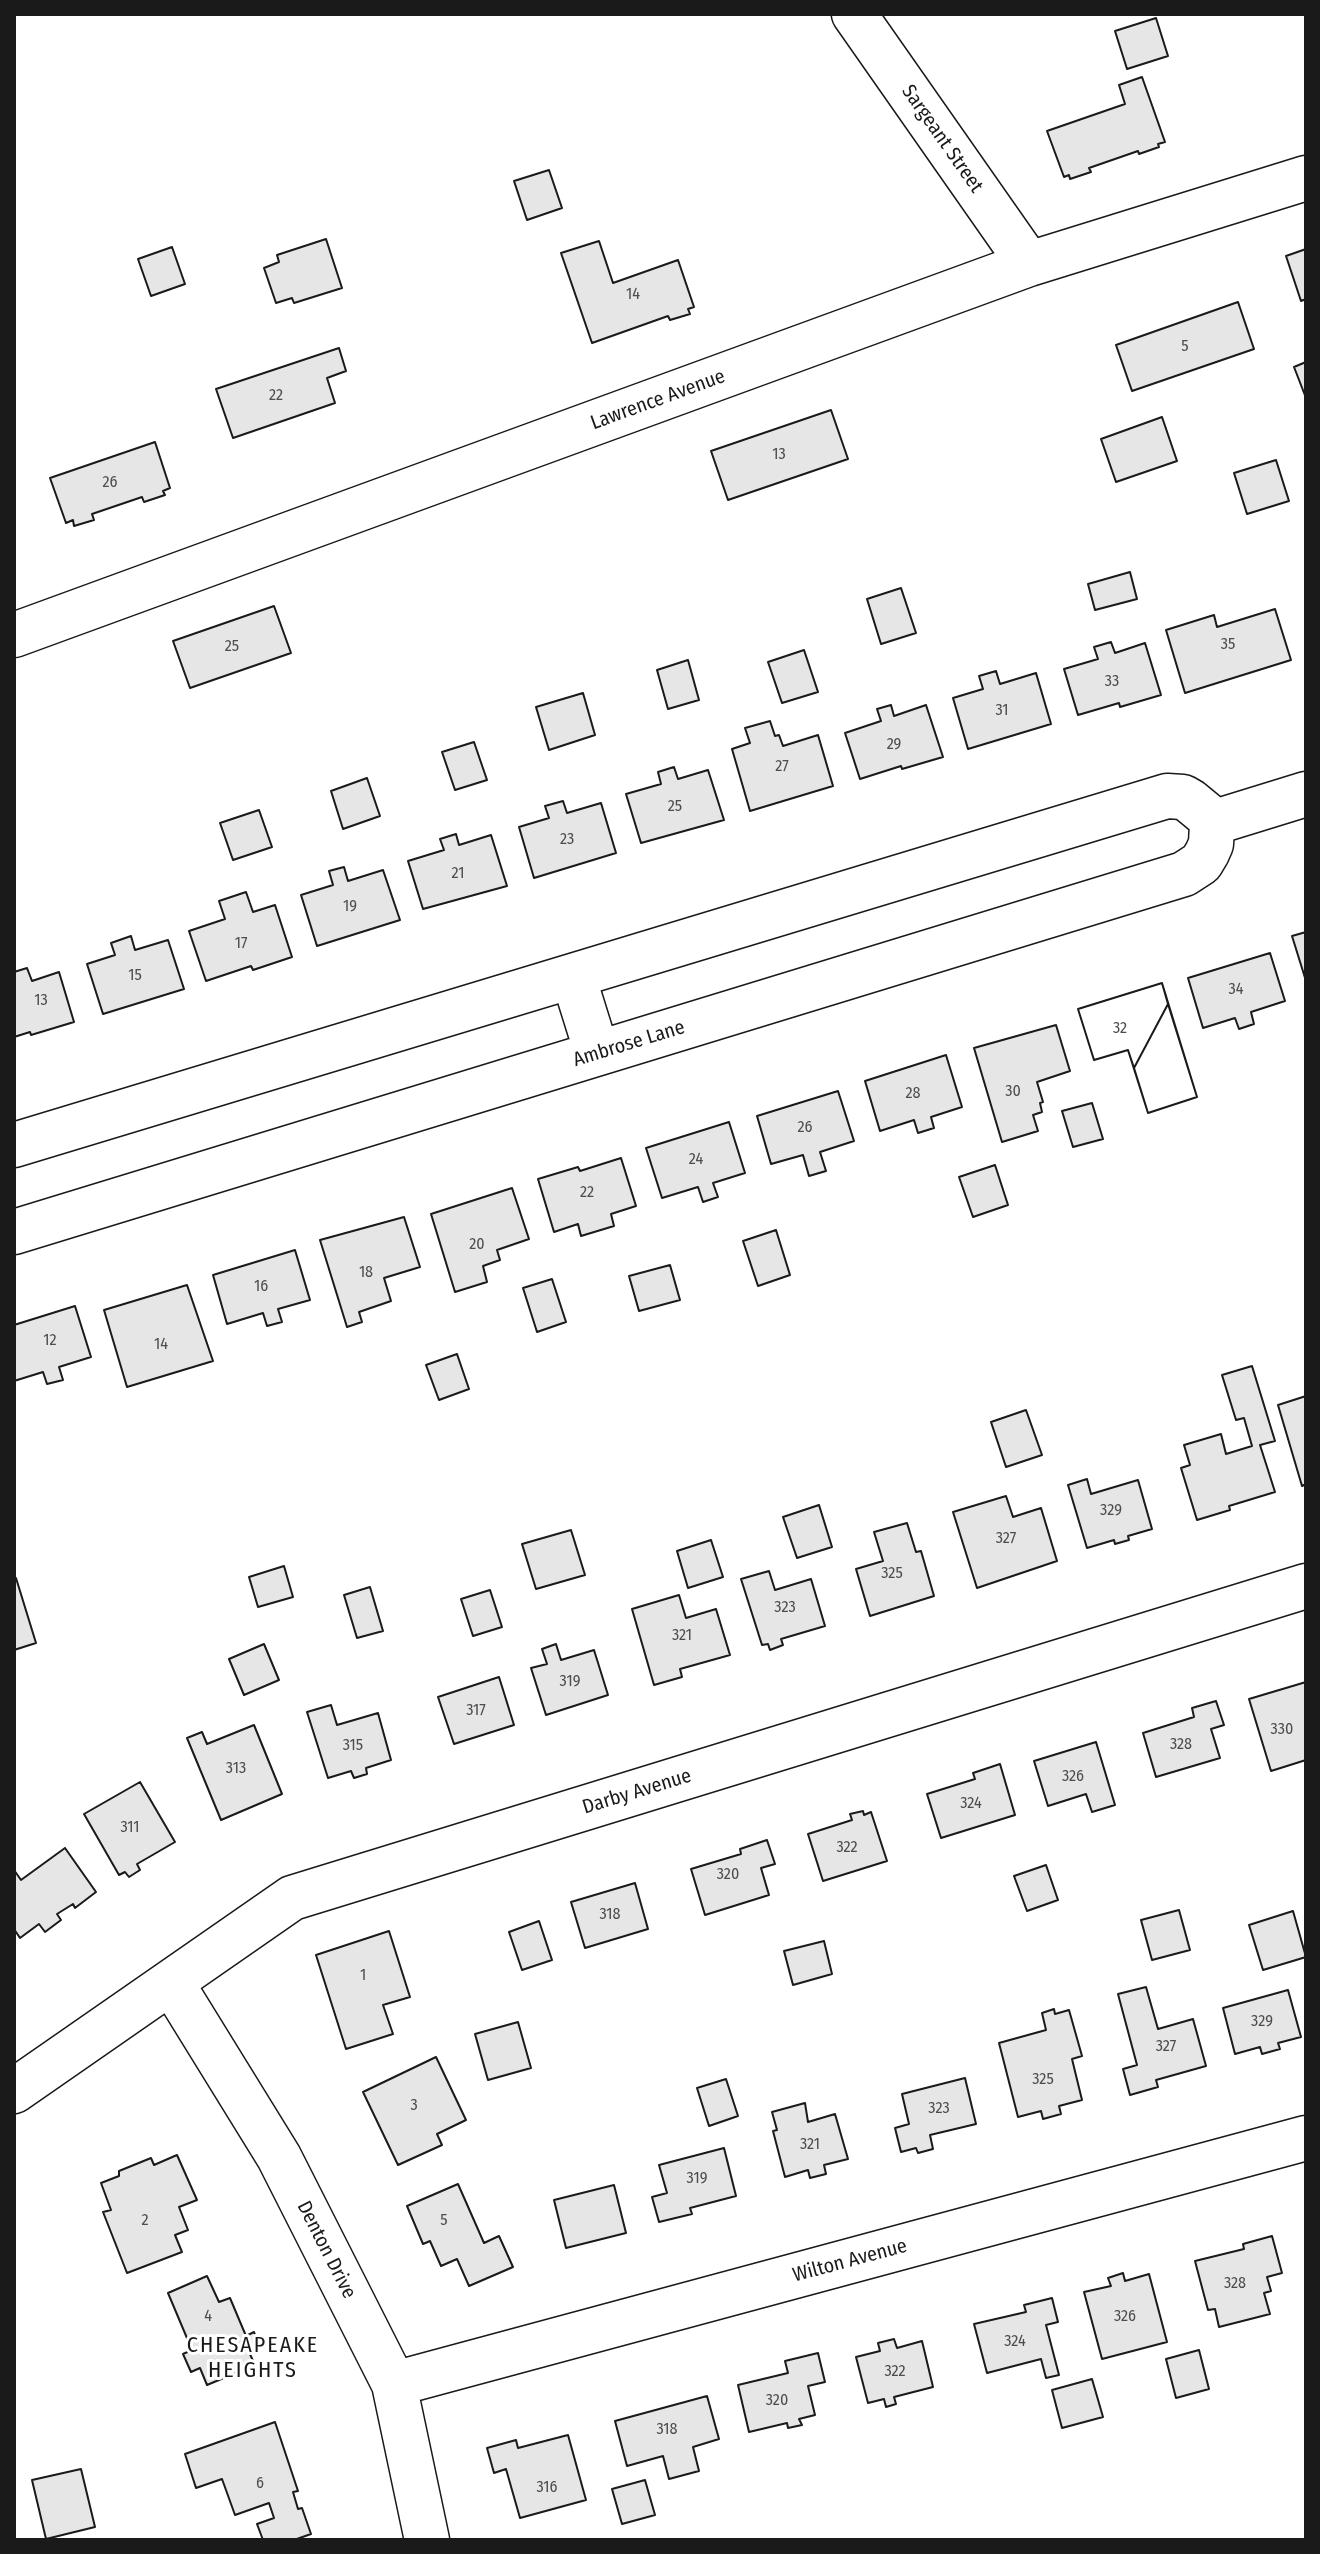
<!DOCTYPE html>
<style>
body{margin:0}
#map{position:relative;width:1320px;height:2554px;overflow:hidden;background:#fff;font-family:"Fira Sans Condensed",sans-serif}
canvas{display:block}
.frame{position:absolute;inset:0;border:16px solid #1a1a1a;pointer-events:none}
</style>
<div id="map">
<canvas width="1320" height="2554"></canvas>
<div class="frame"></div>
</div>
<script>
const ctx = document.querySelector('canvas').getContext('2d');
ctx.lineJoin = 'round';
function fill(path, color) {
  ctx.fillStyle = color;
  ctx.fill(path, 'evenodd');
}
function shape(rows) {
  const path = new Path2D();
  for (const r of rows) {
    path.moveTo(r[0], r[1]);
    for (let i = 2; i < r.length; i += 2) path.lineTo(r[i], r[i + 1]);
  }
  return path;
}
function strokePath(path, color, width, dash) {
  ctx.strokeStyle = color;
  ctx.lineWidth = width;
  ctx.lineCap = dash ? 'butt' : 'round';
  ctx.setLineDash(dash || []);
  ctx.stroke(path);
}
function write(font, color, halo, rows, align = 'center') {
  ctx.font = font + ' "Fira Sans Condensed",sans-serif';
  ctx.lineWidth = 6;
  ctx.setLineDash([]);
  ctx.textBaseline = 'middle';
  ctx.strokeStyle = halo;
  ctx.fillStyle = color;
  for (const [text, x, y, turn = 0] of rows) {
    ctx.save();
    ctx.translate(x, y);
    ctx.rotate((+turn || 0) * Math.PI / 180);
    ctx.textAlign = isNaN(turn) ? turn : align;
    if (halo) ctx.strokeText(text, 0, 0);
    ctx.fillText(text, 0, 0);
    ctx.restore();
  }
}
const building = shape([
 [1156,18,1168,56,1127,69,1115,31,1156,18],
 [1142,77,1165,142,1158,144,1159,147,1139,154,1138,151,1089,168,1091,172,1070,179,1069,175,1064,177,1047,131,1125,104,1119,85,1142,77],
 [549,170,562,208,527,220,514,181,549,170],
 [326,239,342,288,294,303,292,298,276,303,264,268,279,262,277,255,326,239],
 [599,241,613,283,678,260,694,307,688,309,690,314,670,320,668,316,592,343,561,253,599,241],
 [172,247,185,284,151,296,138,259,172,247],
 [1306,249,1306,299,1301,301,1286,256,1306,249],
 [1238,302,1254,349,1132,391,1116,345,1238,302],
 [339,348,346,371,327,378,335,403,233,438,216,389,339,348],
 [1306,362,1306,398,1294,367,1306,362],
 [831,410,848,459,728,500,711,451,831,410],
 [1162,417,1177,461,1116,482,1101,439,1162,417],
 [155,442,170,488,163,491,165,495,144,502,142,497,92,514,94,520,74,526,73,520,66,523,50,478,155,442],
 [1276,460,1289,501,1247,514,1234,473,1276,460],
 [1130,572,1137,599,1095,610,1088,584,1130,572],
 [901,588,916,633,881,644,867,599,901,588],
 [274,606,291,653,190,688,173,641,274,606],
 [1275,609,1291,660,1185,693,1166,630,1214,615,1217,627,1275,609],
 [1111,642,1115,653,1145,643,1161,695,1120,707,1119,703,1078,715,1064,669,1098,659,1094,647,1111,642],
 [804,650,818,692,782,703,768,662,804,650],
 [688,660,699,700,668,709,657,670,688,660],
 [996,671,1000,684,1036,673,1051,724,968,749,953,698,983,689,979,676,996,671],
 [583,693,595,735,549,750,536,707,583,693],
 [891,705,894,716,926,705,943,757,902,769,901,766,860,779,845,733,881,721,877,709,891,705],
 [770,721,775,736,779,735,783,746,818,735,833,786,750,811,732,749,750,743,745,728,770,721],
 [474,742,487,780,455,790,442,752,474,742],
 [674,767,678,779,708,770,724,820,641,843,626,794,661,784,658,772,674,767],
 [367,778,380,816,343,829,331,791,367,778],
 [563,801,567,813,601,803,616,853,534,878,519,827,549,818,545,806,563,801],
 [259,810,272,847,233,860,220,823,259,810],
 [456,834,459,845,491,835,507,886,423,909,408,861,444,850,440,839,456,834],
 [344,867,348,881,383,870,400,920,317,946,301,895,333,885,329,871,344,867],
 [246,892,253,912,275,905,292,957,253,970,251,966,206,981,189,931,225,919,219,901,246,892],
 [1306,932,1306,981,1292,936,1306,932],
 [131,936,135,950,168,940,184,989,103,1014,87,964,115,955,111,943,131,936],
 [1270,953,1285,1001,1251,1012,1254,1024,1239,1029,1235,1018,1203,1028,1188,978,1270,953],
 [27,968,32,981,59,972,74,1022,31,1035,30,1032,14,1037,14,972,27,968],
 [1162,983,1168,1004,1134,1068,1128,1050,1094,1060,1078,1009,1162,983],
 [1162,983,1197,1097,1148,1113,1128,1050,1094,1060,1078,1009,1162,983],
 [1168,1004,1197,1097,1148,1113,1134,1068,1168,1004],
 [1056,1025,1070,1071,1037,1082,1043,1102,1040,1103,1042,1112,1033,1115,1038,1131,1002,1142,974,1048,1056,1025],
 [946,1055,962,1107,931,1117,934,1128,918,1133,914,1120,880,1131,865,1081,946,1055],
 [838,1091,854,1141,820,1152,826,1171,809,1176,803,1155,771,1164,757,1116,838,1091],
 [1092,1103,1103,1139,1073,1147,1062,1111,1092,1103],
 [729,1122,745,1173,713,1183,718,1197,703,1202,698,1187,662,1198,646,1148,729,1122],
 [621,1158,636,1206,611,1214,614,1226,581,1236,578,1224,554,1232,538,1179,578,1167,580,1171,621,1158],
 [995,1165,1008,1205,973,1217,959,1177,995,1165],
 [512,1188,529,1239,497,1250,500,1260,483,1266,487,1282,455,1292,431,1214,512,1188],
 [404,1217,420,1267,384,1278,391,1301,359,1312,362,1322,347,1327,320,1240,404,1217],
 [776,1230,790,1275,758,1286,743,1241,776,1230],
 [295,1250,310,1300,278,1309,282,1322,267,1326,263,1313,227,1324,213,1275,295,1250],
 [670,1265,680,1300,639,1311,629,1276,670,1265],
 [552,1279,566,1322,537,1332,523,1288,552,1279],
 [187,1285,213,1361,127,1387,104,1310,187,1285],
 [75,1306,91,1357,59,1367,63,1380,47,1384,43,1372,14,1381,14,1325,75,1306],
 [457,1354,469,1389,439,1400,426,1365,457,1354],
 [1252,1366,1275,1441,1260,1445,1275,1492,1229,1506,1230,1510,1197,1520,1181,1468,1190,1465,1184,1445,1221,1434,1226,1454,1252,1446,1244,1418,1236,1420,1222,1375,1252,1366],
 [1306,1396,1306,1484,1302,1486,1278,1405,1306,1396],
 [1026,1410,1042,1455,1006,1467,991,1422,1026,1410],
 [1087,1479,1091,1494,1138,1480,1152,1529,1128,1536,1129,1540,1115,1544,1114,1540,1087,1548,1068,1485,1087,1479],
 [1006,1496,1013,1517,1041,1508,1057,1561,977,1588,953,1512,1006,1496],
 [819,1505,832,1547,797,1558,783,1517,819,1505],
 [907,1523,916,1552,921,1551,934,1596,870,1616,856,1569,883,1561,874,1532,907,1523],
 [571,1530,585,1575,536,1589,522,1544,571,1530],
 [711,1540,723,1577,688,1588,677,1551,711,1540],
 [284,1566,293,1597,258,1607,249,1577,284,1566],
 [769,1571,775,1590,811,1579,825,1626,781,1639,783,1645,770,1650,768,1644,762,1645,741,1579,769,1571],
 [14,1578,16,1578,36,1643,14,1650,14,1578],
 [370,1587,383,1631,357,1638,344,1595,370,1587],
 [490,1590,502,1627,473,1636,461,1599,490,1590],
 [679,1595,686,1618,716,1609,730,1655,680,1669,682,1677,654,1685,632,1609,679,1595],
 [264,1644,279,1680,244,1695,229,1659,264,1644],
 [556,1644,561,1660,594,1650,608,1695,546,1715,531,1668,547,1664,542,1649,556,1644],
 [499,1677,514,1725,454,1744,438,1697,499,1677],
 [1306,1682,1306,1760,1271,1771,1249,1699,1306,1682],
 [1216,1701,1224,1725,1211,1729,1220,1758,1156,1777,1143,1733,1194,1717,1192,1708,1216,1701],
 [331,1705,337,1725,378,1713,391,1760,366,1768,367,1774,354,1778,351,1771,328,1778,307,1712,331,1705],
 [254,1725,282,1794,221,1820,187,1738,202,1732,207,1744,254,1725],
 [1096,1742,1115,1805,1092,1812,1086,1794,1048,1806,1034,1761,1096,1742],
 [1000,1764,1015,1815,941,1838,927,1794,975,1779,973,1773,1000,1764],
 [140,1782,175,1842,137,1864,140,1870,129,1877,125,1872,119,1875,84,1814,140,1782],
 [863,1811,864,1815,871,1812,887,1861,823,1881,808,1834,852,1820,850,1814,863,1811],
 [767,1840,775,1864,761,1868,769,1895,705,1915,691,1869,741,1854,740,1849,767,1840],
 [65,1848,96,1892,75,1908,73,1904,57,1914,61,1920,45,1932,39,1924,20,1938,14,1929,14,1870,21,1880,65,1848],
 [1046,1865,1058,1900,1027,1911,1014,1876,1046,1865],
 [635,1883,648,1929,585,1948,571,1902,635,1883],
 [1179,1910,1190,1950,1152,1960,1141,1920,1179,1910],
 [1293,1911,1306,1957,1263,1970,1249,1925,1293,1911],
 [539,1921,552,1960,522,1970,509,1932,539,1921],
 [389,1931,410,1997,383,2005,393,2034,346,2049,316,1955,389,1931],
 [824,1941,832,1974,793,1985,784,1951,824,1941],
 [1146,1987,1158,2029,1193,2019,1206,2066,1156,2080,1158,2087,1130,2095,1123,2069,1137,2065,1118,1994,1146,1987],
 [1288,1990,1301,2037,1278,2043,1280,2049,1262,2054,1260,2047,1235,2054,1223,2008,1288,1990],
 [1054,2009,1055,2014,1069,2010,1082,2056,1072,2059,1082,2100,1059,2106,1061,2114,1043,2119,1041,2111,1018,2117,999,2043,1046,2030,1042,2013,1054,2009],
 [518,2022,531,2068,488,2080,475,2034,518,2022],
 [436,2057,466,2120,437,2134,442,2145,398,2165,363,2092,436,2057],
 [965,2078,976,2124,930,2135,933,2149,918,2153,916,2148,901,2152,895,2128,909,2124,902,2094,965,2078],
 [726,2079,738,2116,709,2126,697,2088,726,2079],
 [805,2103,808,2122,835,2114,848,2159,824,2165,826,2174,810,2178,808,2170,785,2177,773,2131,777,2130,772,2112,805,2103],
 [724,2148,736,2196,690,2208,692,2214,659,2222,652,2197,667,2193,659,2165,724,2148],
 [177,2155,197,2200,179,2207,188,2230,175,2235,182,2252,127,2273,103,2212,111,2210,101,2183,119,2176,119,2171,151,2158,154,2165,177,2155],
 [458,2184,484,2243,499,2236,513,2267,469,2286,457,2259,441,2266,430,2241,423,2244,407,2206,458,2184],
 [614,2185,626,2233,566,2248,554,2200,614,2185],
 [1272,2236,1282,2273,1267,2277,1271,2291,1264,2293,1270,2314,1219,2327,1215,2309,1208,2310,1195,2261,1244,2249,1243,2244,1272,2236],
 [1123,2273,1125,2281,1149,2274,1167,2342,1102,2359,1084,2292,1111,2286,1108,2278,1123,2273],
 [207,2276,219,2302,230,2298,246,2336,254,2332,260,2347,249,2352,255,2365,207,2385,200,2368,191,2372,183,2354,192,2350,168,2293,207,2276],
 [1052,2298,1058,2322,1046,2325,1059,2375,1046,2378,1041,2359,987,2373,974,2324,1026,2312,1024,2305,1052,2298],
 [894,2339,897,2348,922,2341,933,2387,894,2397,896,2404,886,2407,884,2399,868,2403,856,2357,880,2351,878,2343,894,2339],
 [1199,2350,1209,2389,1176,2398,1166,2359,1199,2350],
 [818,2353,825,2382,808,2386,815,2415,799,2419,802,2425,788,2428,787,2423,749,2432,738,2385,788,2373,785,2361,818,2353],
 [1092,2379,1103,2417,1062,2428,1052,2390,1092,2379],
 [707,2396,719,2439,693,2447,699,2471,669,2479,663,2456,627,2466,615,2421,707,2396],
 [275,2422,298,2491,293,2492,298,2509,302,2508,311,2534,294,2540,263,2540,257,2524,274,2518,269,2503,235,2515,222,2479,196,2488,185,2454,275,2422],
 [568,2435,586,2500,520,2518,506,2469,494,2473,487,2448,516,2440,518,2448,568,2435],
 [81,2469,95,2527,46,2539,32,2480,81,2469],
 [645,2480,655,2515,622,2524,612,2489,645,2480]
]);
fill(building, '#e6e6e6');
strokePath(building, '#1a1a1a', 2);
const minor = shape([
 [854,14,1029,264],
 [14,635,1029,264,1306,178],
 [1212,823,1306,794],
 [573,976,597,1053],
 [14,1145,1167,796,1183,797,1190,801,1207,815,1212,823,1211,844,1207,853,1201,863,1184,874,14,1232],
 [171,1982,279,2157,394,2384,427,2540],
 [14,2091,292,1898,1306,1586],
 [394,2384,1306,2138]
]);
strokePath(minor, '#1a1a1a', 47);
strokePath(minor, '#fff', 44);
write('16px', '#4d4d4d', null, [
 ["14",633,295],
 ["5",1185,347],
 ["22",276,396],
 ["13",779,455],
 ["26",110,483],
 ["35",1228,645],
 ["25",232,647],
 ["33",1112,682],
 ["31",1002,711],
 ["29",894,745],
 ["27",782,767],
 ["25",675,807],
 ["23",567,840],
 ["21",458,874],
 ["19",350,907],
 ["17",241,944],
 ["15",135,976],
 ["34",1236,990],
 ["13",41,1001],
 ["32",1120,1029],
 ["30",1013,1092],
 ["28",913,1094],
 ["26",805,1128],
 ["24",696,1160],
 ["22",587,1193],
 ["20",477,1245],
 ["18",366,1273],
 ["16",261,1287],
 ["12",50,1341],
 ["14",161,1345],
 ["329",1111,1511],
 ["327",1006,1539],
 ["325",892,1574],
 ["323",785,1608],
 ["321",682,1636],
 ["319",570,1682],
 ["317",476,1711],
 ["330",1282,1730],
 ["328",1181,1745],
 ["315",353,1746],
 ["313",236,1769],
 ["326",1073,1777],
 ["324",971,1804],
 ["311",130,1828],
 ["322",847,1848],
 ["320",728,1875],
 ["318",610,1915],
 ["1",363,1976],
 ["329",1262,2022],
 ["327",1166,2047],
 ["325",1043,2080],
 ["3",414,2106],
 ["323",939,2109],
 ["321",810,2145],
 ["319",697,2179],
 ["2",145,2221],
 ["5",444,2221],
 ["328",1235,2284],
 ["4",208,2317],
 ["326",1125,2317],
 ["324",1015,2342],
 ["322",895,2372],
 ["320",777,2401],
 ["318",667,2430],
 ["6",260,2484],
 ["316",547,2488]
]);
write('20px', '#1a1a1a', '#fff', [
 ["Sargeant Street",942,139,55],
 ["Lawrence Avenue",658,400,-20],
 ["Ambrose Lane",629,1044,-17],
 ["Darby Avenue",637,1792,-17],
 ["Denton Drive",326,2250,63],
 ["Wilton Avenue",850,2261,-15]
]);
ctx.letterSpacing = '2px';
write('22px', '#1a1a1a', '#fff', [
 ["CHESAPEAKE",253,2346],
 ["HEIGHTS",253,2371]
]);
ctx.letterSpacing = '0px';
</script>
